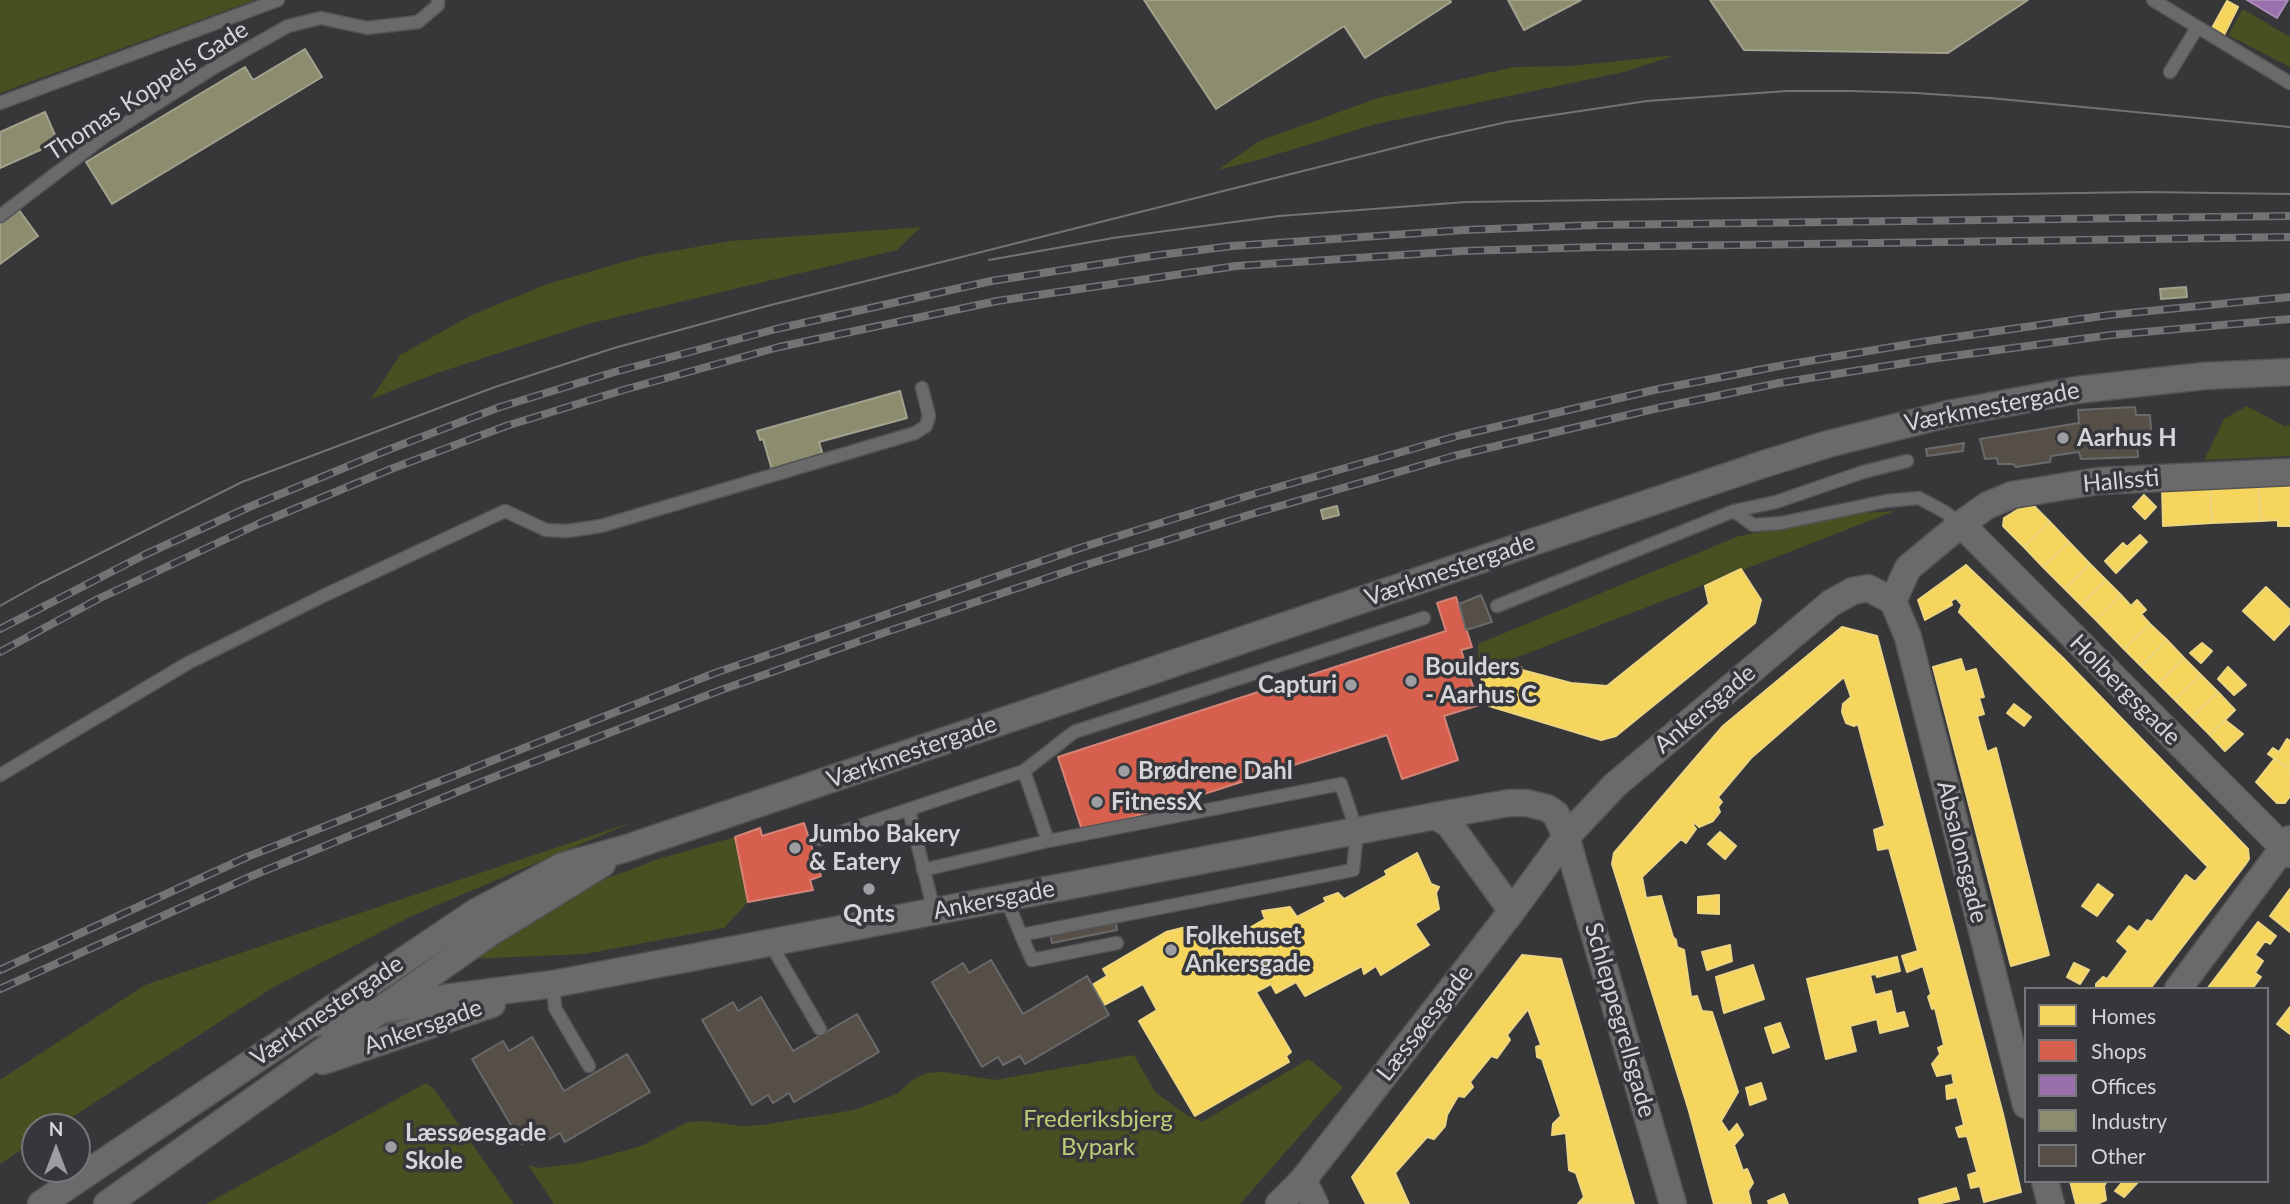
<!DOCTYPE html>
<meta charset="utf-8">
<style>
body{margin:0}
#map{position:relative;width:2290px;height:1204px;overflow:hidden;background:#37373a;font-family:Lato,sans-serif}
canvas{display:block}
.legend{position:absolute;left:2024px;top:987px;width:245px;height:196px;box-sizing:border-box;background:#36363b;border:2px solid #75767a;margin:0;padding:9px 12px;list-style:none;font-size:21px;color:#d4d5d8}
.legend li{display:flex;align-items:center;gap:14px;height:35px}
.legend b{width:35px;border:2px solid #75767a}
.north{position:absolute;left:21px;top:1113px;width:70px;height:70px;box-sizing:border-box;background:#36363b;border:2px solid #75767a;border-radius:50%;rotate:0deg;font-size:19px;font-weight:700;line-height:28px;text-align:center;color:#d4d5d8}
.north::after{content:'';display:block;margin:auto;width:24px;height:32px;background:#9d9ea1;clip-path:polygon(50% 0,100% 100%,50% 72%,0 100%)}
</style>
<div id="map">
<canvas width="2290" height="1204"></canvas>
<ul class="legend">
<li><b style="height:19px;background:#f6d55c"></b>Homes</li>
<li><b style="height:19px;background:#d6604d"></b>Shops</li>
<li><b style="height:19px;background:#9970ab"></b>Offices</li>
<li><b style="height:19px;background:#8c8c6e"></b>Industry</li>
<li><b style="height:19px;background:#554f48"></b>Other</li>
</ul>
<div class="north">N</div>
</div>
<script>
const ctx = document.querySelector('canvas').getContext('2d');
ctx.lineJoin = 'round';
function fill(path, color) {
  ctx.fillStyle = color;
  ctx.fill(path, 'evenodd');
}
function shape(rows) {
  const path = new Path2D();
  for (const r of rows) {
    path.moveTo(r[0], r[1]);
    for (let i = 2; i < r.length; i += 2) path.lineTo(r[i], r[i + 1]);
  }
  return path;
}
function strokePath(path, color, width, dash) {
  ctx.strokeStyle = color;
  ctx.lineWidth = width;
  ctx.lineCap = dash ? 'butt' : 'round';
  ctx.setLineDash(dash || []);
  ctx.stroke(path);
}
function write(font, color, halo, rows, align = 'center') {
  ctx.font = font + ' Lato,sans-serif';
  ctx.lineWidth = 7;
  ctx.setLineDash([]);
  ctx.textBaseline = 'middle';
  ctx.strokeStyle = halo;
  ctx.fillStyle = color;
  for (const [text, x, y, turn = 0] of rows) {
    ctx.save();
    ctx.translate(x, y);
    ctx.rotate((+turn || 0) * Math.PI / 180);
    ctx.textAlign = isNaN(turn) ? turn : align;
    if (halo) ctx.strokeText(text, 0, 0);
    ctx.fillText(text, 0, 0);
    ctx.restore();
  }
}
fill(shape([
 [0,0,255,0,0,93],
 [2243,9,2290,37,2290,67,2228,35],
 [1676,55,1624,72,1376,124,1258,160,1218,170,1259,141,1378,98,1514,67,1571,66],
 [921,227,897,250,588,324,434,374,371,399,400,355,470,316,547,284,644,256,730,241],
 [2247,406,2284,426,2290,425,2290,456,2204,460,2224,419],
 [1895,511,1479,672,1478,644,1739,536,1862,513],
 [633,822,414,915,272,988,57,1127,35,1127,35,1141,0,1164,0,1080,145,985],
 [735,837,748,902,724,928,585,954,470,959,598,882,658,859],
 [1134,1055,1155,1092,1188,1116,1202,1122,1309,1059,1343,1087,1240,1204,554,1204,528,1165,540,1168,580,1163,641,1146,688,1122,705,1121,742,1126,762,1125,854,1110,897,1094,911,1081,926,1073,944,1072,995,1080],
 [426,1083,434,1089,514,1204,206,1204]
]), '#484f20');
const homes = shape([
 [2227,1,2238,7,2224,35,2212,28,2227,1],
 [2290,478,2290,526,2278,526,2278,520,2261,521,2258,480,2290,478],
 [2258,480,2261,521,2212,523,2210,482,2258,480],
 [2210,482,2212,523,2163,526,2162,485,2210,482],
 [2144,495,2156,507,2145,519,2133,507,2144,495],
 [2030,502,2050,522,2024,547,2003,526,2004,518,2030,502],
 [2050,522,2069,542,2043,567,2024,547,2050,522],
 [2140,535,2147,542,2116,573,2105,561,2123,543,2127,547,2140,535],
 [2069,542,2090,564,2065,589,2043,567,2069,542],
 [2090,564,2106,580,2081,605,2065,589,2090,564],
 [1966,565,2063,658,2248,849,2249,859,2245,865,2150,989,2096,989,2096,984,2103,977,2107,979,2128,951,2117,941,2129,926,2138,932,2147,920,2152,922,2186,875,2195,882,2208,867,1959,612,1962,605,1956,598,1951,601,1952,605,1925,620,1918,600,1966,565],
 [1741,569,1761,600,1755,623,1616,736,1601,740,1489,706,1480,674,1518,660,1522,670,1571,683,1607,686,1709,604,1705,586,1741,569],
 [2106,580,2121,595,2096,620,2081,605,2106,580],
 [2266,587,2290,610,2290,623,2274,640,2243,611,2266,587],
 [2121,595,2131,606,2137,600,2146,610,2141,614,2150,624,2124,649,2096,620,2121,595],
 [2150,624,2167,640,2141,666,2124,649,2150,624],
 [1842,627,1877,636,2003,1114,2021,1192,1984,1202,1980,1186,1971,1188,1968,1175,1977,1172,1967,1136,1959,1137,1956,1128,1964,1125,1957,1097,1947,1099,1946,1086,1954,1084,1952,1073,1937,1076,1932,1064,1940,1054,1938,1048,1944,1045,1935,1008,1932,1009,1928,997,1931,994,1923,966,1907,972,1902,956,1918,951,1889,848,1878,850,1874,830,1885,826,1858,724,1854,726,1846,723,1842,712,1843,704,1851,697,1844,677,1751,758,1718,797,1722,802,1718,807,1720,812,1713,821,1699,827,1695,823,1693,825,1696,829,1686,843,1681,839,1642,877,1646,898,1661,896,1673,937,1676,940,1677,947,1684,950,1691,997,1697,996,1702,1011,1712,1012,1738,1092,1721,1121,1729,1133,1737,1124,1743,1135,1734,1145,1743,1171,1747,1169,1753,1183,1748,1191,1751,1204,1714,1204,1689,1111,1612,864,1614,853,1723,726,1842,627],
 [2167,640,2184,658,2158,683,2141,666,2167,640],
 [2202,643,2212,651,2201,663,2190,653,2202,643],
 [2184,658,2201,675,2175,700,2158,683,2184,658],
 [1961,659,1965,672,1976,669,1984,697,1979,698,1984,714,1977,716,1987,752,1996,748,2049,955,2011,966,1933,667,1961,659],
 [2228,667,2246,685,2234,695,2218,679,2228,667],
 [2201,675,2218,692,2192,717,2175,700,2201,675],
 [2218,692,2235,710,2210,735,2192,717,2218,692],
 [2014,704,2031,717,2024,726,2007,713,2014,704],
 [2225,720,2243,734,2225,751,2210,735,2225,720],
 [2287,739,2290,741,2290,770,2268,754,2273,748,2279,752,2287,739],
 [2275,758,2290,770,2290,796,2285,803,2277,803,2256,782,2275,758],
 [1720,832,1736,846,1725,859,1708,844,1720,832],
 [1417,853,1431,884,1439,887,1436,893,1439,909,1415,924,1429,945,1381,975,1376,966,1364,974,1362,966,1305,996,1296,982,1276,993,1271,984,1256,992,1291,1052,1286,1056,1289,1062,1195,1116,1139,1021,1157,1010,1143,984,1104,1005,1092,985,1107,976,1103,969,1166,932,1190,926,1209,951,1265,919,1262,911,1290,907,1297,917,1326,902,1324,898,1338,893,1344,899,1387,875,1385,871,1417,853],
 [2098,884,2113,895,2097,916,2082,906,2098,884],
 [2290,889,2290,932,2270,916,2290,889],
 [1719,895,1719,914,1698,913,1698,897,1719,895],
 [2258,922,2276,936,2270,944,2265,941,2255,955,2263,961,2255,973,2261,977,2252,989,2207,989,2258,922],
 [1730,945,1732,961,1707,970,1702,952,1730,945],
 [1522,955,1561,959,1634,1204,1578,1204,1584,1197,1576,1173,1569,1170,1566,1133,1552,1135,1553,1124,1561,1116,1542,1059,1537,1057,1536,1047,1541,1045,1528,1009,1507,1035,1510,1040,1497,1058,1491,1056,1470,1082,1473,1087,1464,1097,1458,1096,1447,1115,1445,1126,1434,1139,1427,1137,1395,1173,1409,1204,1366,1204,1352,1177,1522,955],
 [1897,957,1900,971,1877,977,1876,974,1870,975,1875,995,1891,991,1896,1014,1904,1012,1908,1026,1880,1033,1877,1019,1850,1026,1856,1051,1826,1059,1807,979,1897,957],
 [2074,963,2089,970,2080,984,2067,977,2074,963],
 [1753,965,1764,999,1724,1013,1716,977,1753,965],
 [2290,1007,2290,1034,2277,1024,2290,1007],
 [1780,1023,1789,1047,1773,1053,1765,1028,1780,1023],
 [1761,1083,1766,1099,1750,1105,1746,1088,1761,1083],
 [2070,1181,2107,1181,2104,1186,2106,1200,2097,1204,2076,1204,2070,1181],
 [2123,1181,2138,1182,2124,1197,2115,1191,2123,1181],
 [1956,1188,1959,1199,1937,1204,1920,1204,1919,1199,1956,1188],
 [1784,1194,1788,1204,1769,1204,1768,1201,1784,1194]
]);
fill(homes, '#f6d55c');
strokePath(homes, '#ecd581', 2);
const shops = shape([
 [1456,597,1472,647,1461,650,1479,705,1444,716,1458,760,1402,779,1387,735,1083,833,1058,757,1446,631,1437,603,1456,597],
 [804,823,821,876,810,880,813,890,748,902,735,837,760,828,762,836,804,823]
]);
fill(shops, '#d6604d');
strokePath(shops, '#d58377', 2);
const offices = shape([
 [2247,0,2288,0,2277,18,2247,0]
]);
fill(offices, '#9970ab');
strokePath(offices, '#ab8eb8', 2);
const industry = shape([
 [1144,0,1450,0,1451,2,1365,58,1344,26,1216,109,1144,0],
 [1508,0,1581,0,1524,30,1508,0],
 [1710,0,2028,0,1948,53,1744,50,1710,0],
 [305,49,322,77,112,204,86,162,245,67,253,80,305,49],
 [45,112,58,142,0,168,0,132,45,112],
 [19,210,38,236,0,264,0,224,19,210],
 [2186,287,2187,297,2161,299,2160,289,2186,287],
 [900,391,907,418,819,442,823,455,772,470,763,439,760,440,757,431,900,391],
 [1337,506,1339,515,1323,519,1321,510,1337,506]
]);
fill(industry, '#8c8c6e');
strokePath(industry, '#a2a28e', 2);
const building = shape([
 [2135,407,2136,415,2150,415,2151,431,2137,436,2138,457,2081,459,2079,452,2051,456,2050,462,2016,467,2013,464,1998,464,1997,458,1985,459,1980,439,2079,423,2078,410,2135,407],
 [1964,443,1963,451,1927,456,1926,449,1964,443],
 [1481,595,1492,622,1466,630,1459,604,1481,595],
 [1116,922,1117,930,1052,943,1050,934,1116,922],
 [991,960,1023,1014,1087,976,1109,1015,1025,1064,1020,1056,1003,1065,998,1057,982,1067,932,982,963,963,969,973,991,960],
 [761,997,793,1051,857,1014,879,1052,794,1102,789,1093,773,1103,768,1095,752,1105,702,1020,733,1002,738,1011,761,997],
 [532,1037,564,1091,627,1054,650,1092,565,1142,560,1133,543,1143,538,1135,522,1144,472,1059,503,1041,509,1051,532,1037]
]);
fill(building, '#554f48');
strokePath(building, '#6a6a6a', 2);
const service = shape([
 [2153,0,2290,83],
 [2170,72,2197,28],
 [0,103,278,0],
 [0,216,104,137,215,67,288,26,321,18,367,28,418,22,438,5,438,0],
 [1734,511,1753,525,1781,523,1886,501,1919,498,1945,512,1961,524],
 [1497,606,1734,511,1776,502,1863,472,1907,461],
 [1024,771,1074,732,1424,618],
 [0,775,188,663,323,596,505,511,546,530,567,531,601,526,915,433,926,426,929,416,922,388],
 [909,810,934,911],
 [820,839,1024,771,1048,841,923,870],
 [1006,898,1021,935,1353,870,1357,832,1341,784,1048,841],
 [1021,935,1032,960,1117,943],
 [770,943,820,1029],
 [553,984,555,1008,589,1066]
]);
const minor = shape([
 [1961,524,2290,854],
 [1893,601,1908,637,2026,1105],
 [1893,601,1908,568,1961,524,1988,505,2012,495,2098,481,2290,472],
 [1435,816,1449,824,1512,911],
 [2178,989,2290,839],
 [315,1023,445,998,553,984,1435,816,1509,803,1527,803,1547,808,1556,814,1566,837,1673,1204],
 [323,1061,492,1004],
 [1303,1180,1315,1204],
 [2045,1181,2051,1204],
 [41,1204,476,912,563,866,627,848,1764,464,1828,444,1948,414,2077,390,2204,376,2290,372],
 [107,1204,488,934,602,864],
 [1279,1204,1303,1180,1512,911,1566,837,1615,785,1831,603,1853,591,1868,588,1893,601]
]);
strokePath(service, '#535355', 15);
strokePath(minor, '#535355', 29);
strokePath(service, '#6a6a6b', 12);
strokePath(minor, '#6a6a6b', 26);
strokePath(shape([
 [989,260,1113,238,1279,216,1466,202,2146,192,2290,194],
 [0,606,39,584,242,482,495,387,614,348,767,306,1426,140,1507,122,1647,101,1787,91,1850,91,1916,93,1990,98,2290,127]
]), '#737375', 2);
const rail = shape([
 [0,629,144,555,249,507,385,451,500,407,618,371,776,329,991,281,1159,255,1232,246,1464,230,1596,225,2290,216],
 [0,652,98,599,258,524,391,469,506,426,623,390,779,347,997,301,1236,266,1462,251,1596,247,2290,237],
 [0,970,247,857,715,673,1083,547,1247,496,1461,435,1654,390,1779,366,1928,341,2109,315,2290,297],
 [0,989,254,875,489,779,721,690,883,633,1089,564,1252,514,1454,456,1658,408,1779,383,1930,359,2111,335,2290,319]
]);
strokePath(rail, '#737375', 8);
strokePath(rail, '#36363b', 5, [16]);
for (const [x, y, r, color] of [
 [2063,438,7,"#9d9ea1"],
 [1411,681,7,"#9d9ea1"],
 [1351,685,7,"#9d9ea1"],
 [1124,771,7,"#9d9ea1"],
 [1097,802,7,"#9d9ea1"],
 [795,848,7,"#9d9ea1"],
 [869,889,7,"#9d9ea1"],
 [1171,950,7,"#9d9ea1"],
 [391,1147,7,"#9d9ea1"]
]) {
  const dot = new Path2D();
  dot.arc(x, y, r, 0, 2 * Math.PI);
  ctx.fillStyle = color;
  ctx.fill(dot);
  strokePath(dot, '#36363b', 2.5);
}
write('24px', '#d4d5d8', '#36363b', [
 ["Thomas Koppels Gade",147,91,-33],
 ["Værkmestergade",1992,407,-11],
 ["Hallssti",2121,481,-5],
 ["Værkmestergade",1450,570,-19],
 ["Holbergsgade",2125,690,45],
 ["Ankersgade",1705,709,-40],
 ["Værkmestergade",912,752,-19],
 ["Absalonsgade",1962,852,76],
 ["Ankersgade",994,900,-11],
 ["Værkmestergade",327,1011,-34],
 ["Schleppegrellsgade",1620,1020,74],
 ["Læssøesgade",1425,1023,-52],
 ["Ankersgade",423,1027,-19]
]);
write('bold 24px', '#d4d5d8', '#36363b', [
 ["Aarhus H",2077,438],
 ["Boulders",1425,667],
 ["- Aarhus C",1425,695],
 ["Capturi",1337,685,"right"],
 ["Brødrene Dahl",1138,771],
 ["FitnessX",1111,802],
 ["Jumbo Bakery",809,834],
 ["& Eatery",809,862],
 ["Qnts",869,914,"center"],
 ["Folkehuset",1185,936],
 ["Ankersgade",1185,964],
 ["Læssøesgade",405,1133],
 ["Skole",405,1161]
], 'left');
write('24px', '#c0cd78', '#36363b', [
 ["Frederiksbjerg",1098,1119],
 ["Bypark",1098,1147]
]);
</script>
